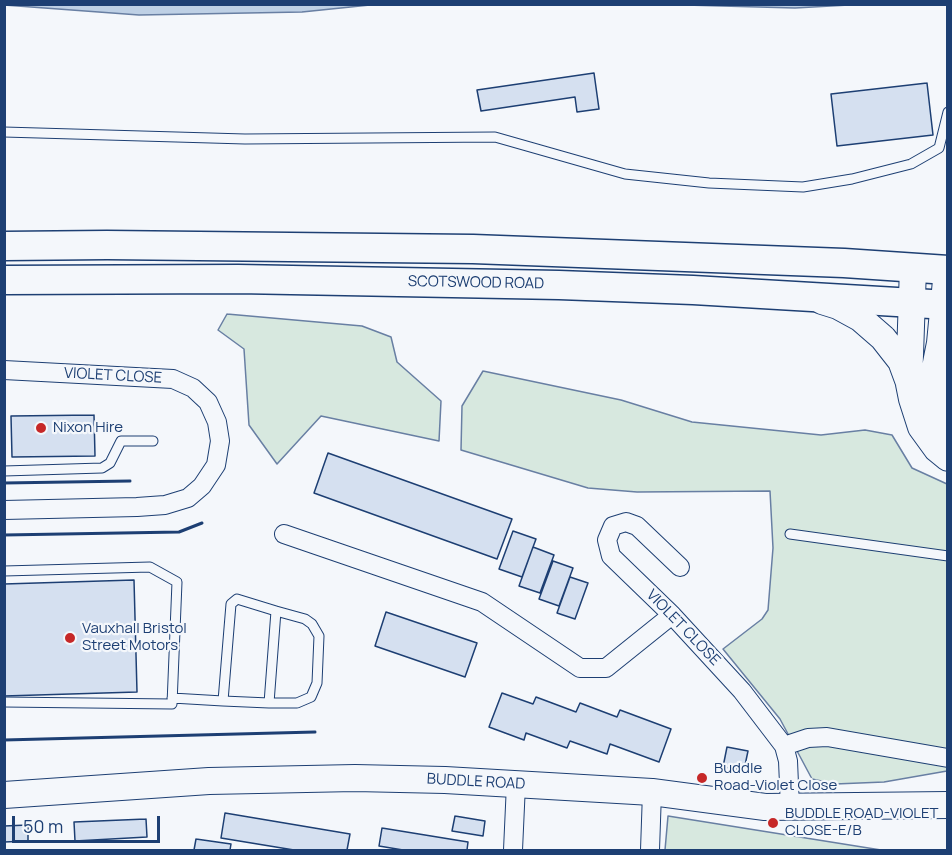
<!DOCTYPE html>
<style>
body{margin:0}
#map{position:relative;width:952px;height:855px;overflow:hidden;background:#f4f7fb;font-family:Manrope,sans-serif}
canvas{display:block}
.frame{position:absolute;inset:0;border:6px solid #1d3f73;pointer-events:none}
.scale{position:absolute;left:12px;top:816px;width:148px;height:27px;box-sizing:border-box;border:3px solid #1d3f73;border-top:0;padding-left:8px;font-size:18px;line-height:21px;white-space:nowrap;color:#1d3f73;-webkit-text-stroke:4px #f4f7fb;paint-order:stroke}
</style>
<div id="map">
<canvas width="952" height="855"></canvas>
<div class="frame"></div>
<div class="scale">50 m</div>
</div>
<script>
const ctx = document.querySelector('canvas').getContext('2d');
ctx.lineJoin = 'round';
function fill(path, color) {
  ctx.fillStyle = color;
  ctx.fill(path, 'evenodd');
}
function shape(rows) {
  const path = new Path2D();
  for (const r of rows) {
    path.moveTo(r[0], r[1]);
    for (let i = 2; i < r.length; i += 2) path.lineTo(r[i], r[i + 1]);
  }
  return path;
}
function strokePath(path, color, width, dash) {
  ctx.strokeStyle = color;
  ctx.lineWidth = width;
  ctx.lineCap = dash ? 'butt' : 'round';
  ctx.setLineDash(dash || []);
  ctx.stroke(path);
}
function write(font, color, halo, rows, align = 'center') {
  ctx.font = font + ' Manrope,sans-serif';
  ctx.lineWidth = 4.5;
  ctx.setLineDash([]);
  ctx.textBaseline = 'middle';
  ctx.strokeStyle = halo;
  ctx.fillStyle = color;
  for (const [text, x, y, turn = 0] of rows) {
    ctx.save();
    ctx.translate(x, y);
    ctx.rotate((+turn || 0) * Math.PI / 180);
    ctx.textAlign = isNaN(turn) ? turn : align;
    if (halo) ctx.strokeText(text, 0, 0);
    ctx.fillText(text, 0, 0);
    ctx.restore();
  }
}
const green = shape([
 [227,314,362,326,391,337,397,362,441,401,439,441,321,416,277,464,249,425,244,349,218,330,227,314],
 [483,371,621,400,692,422,821,435,865,430,892,435,912,468,947,484,947,771,884,782,835,784,812,779,780,719,723,649,762,619,768,610,773,548,770,491,637,492,588,488,461,450,462,406,483,371],
 [668,816,881,850,665,850,668,816]
]);
fill(green, '#d7e8df');
strokePath(green, '#687fa3', 1.5);
const water = shape([
 [4,5,5,4,370,5,302,12,139,15,4,5],
 [685,5,849,5,795,8,685,5]
]);
fill(water, '#bed0e5');
strokePath(water, '#687fa3', 1.5);
const building = shape([
 [594,73,599,109,577,112,575,97,481,111,477,90,594,73],
 [927,83,933,135,837,146,831,94,927,83],
 [94,415,95,456,12,457,11,416,94,415],
 [328,453,512,519,497,559,314,493,328,453],
 [513,531,536,539,522,577,499,569,513,531],
 [533,547,554,555,540,593,519,586,533,547],
 [553,561,573,568,559,606,539,599,553,561],
 [570,577,588,583,575,619,557,613,570,577],
 [134,580,137,692,4,696,4,584,134,580],
 [386,612,477,643,465,677,375,646,386,612],
 [502,693,533,704,536,697,576,712,580,703,617,717,620,710,671,729,659,762,610,744,607,754,570,741,567,748,526,733,524,740,489,727,502,693],
 [727,747,748,751,744,770,723,767,727,747],
 [225,813,350,834,347,850,294,850,221,838,225,813],
 [455,816,485,821,483,836,452,831,455,816],
 [146,819,147,837,75,841,74,822,146,819],
 [28,825,28,841,4,842,4,826,28,825],
 [382,828,468,842,467,850,403,850,379,846,382,828],
 [196,839,231,844,230,850,194,850,196,839]
]);
fill(building, '#d5e0f0');
strokePath(building, '#1d3f73', 1.5);
const lane = shape([
 [4,132,245,139,495,137,625,174,709,183,803,187,852,179,911,164,939,148,948,112],
 [4,471,102,468,110,463,121,441,153,441],
 [790,534,948,556],
 [4,571,150,567,177,582,172,704,4,702],
 [172,698,223,701,269,703,276,611,237,599,231,604,223,701],
 [269,703,297,703,311,697,317,683,319,636,312,624,305,619,276,611]
]);
const street = shape([
 [4,370,173,379,193,388,208,402,217,422,220,441,216,465,202,486,188,498,165,505,137,507,4,510],
 [284,534,482,602,580,668,606,668,672,615],
 [680,567,637,526,626,522,613,526,607,540,611,556,672,615,742,691,784,746,788,761,790,807],
 [784,746,808,738,827,737,948,758],
 [513,850,516,784],
 [650,850,652,792]
]);
const secondary = shape([
 [913,268,909,384,912,399,921,427,937,449,948,458],
 [947,270,940,343,935,368,934,394,939,430,947,454],
 [822,301,838,306,860,318,883,338,901,361,908,380],
 [4,795,209,781,355,778,445,780,652,792,765,807,948,805]
]);
const primary = shape([
 [4,246,107,245,473,249,844,263,948,270],
 [4,280,238,279,559,285,693,290,948,305]
]);
strokePath(lane, '#1d3f73', 11);
strokePath(street, '#1d3f73', 20);
strokePath(secondary, '#1d3f73', 28);
strokePath(primary, '#1d3f73', 31);
strokePath(lane, '#f4f7fb', 9);
strokePath(street, '#f4f7fb', 18);
strokePath(secondary, '#f4f7fb', 26);
strokePath(primary, '#f4f7fb', 28);
strokePath(shape([
 [4,483,130,481],
 [4,535,179,532,202,523],
 [4,740,315,732]
]), '#1d3f73', 3);
for (const [x, y, r, color] of [
 [41,428,6,"#c62828"],
 [70,638,6,"#c62828"],
 [702,778,6,"#c62828"],
 [773,823,6,"#c62828"]
]) {
  const dot = new Path2D();
  dot.arc(x, y, r, 0, 2 * Math.PI);
  ctx.fillStyle = color;
  ctx.fill(dot);
  strokePath(dot, '#f4f7fb', 2);
}
write('15px', '#1d3f73', '#f4f7fb', [
 ["SCOTSWOOD ROAD",476,283,1],
 ["VIOLET CLOSE",113,376,3],
 ["VIOLET CLOSE",683,628,46],
 ["BUDDLE ROAD",476,782,3]
]);
write('15px', '#1d3f73', '#f4f7fb', [
 ["Nixon Hire",53,428],
 ["Vauxhall Bristol",82,629],
 ["Street Motors",82,646],
 ["Buddle",714,769],
 ["Road-Violet Close",714,786],
 ["BUDDLE ROAD-VIOLET",785,814],
 ["CLOSE-E/B",785,831]
], 'left');
</script>
